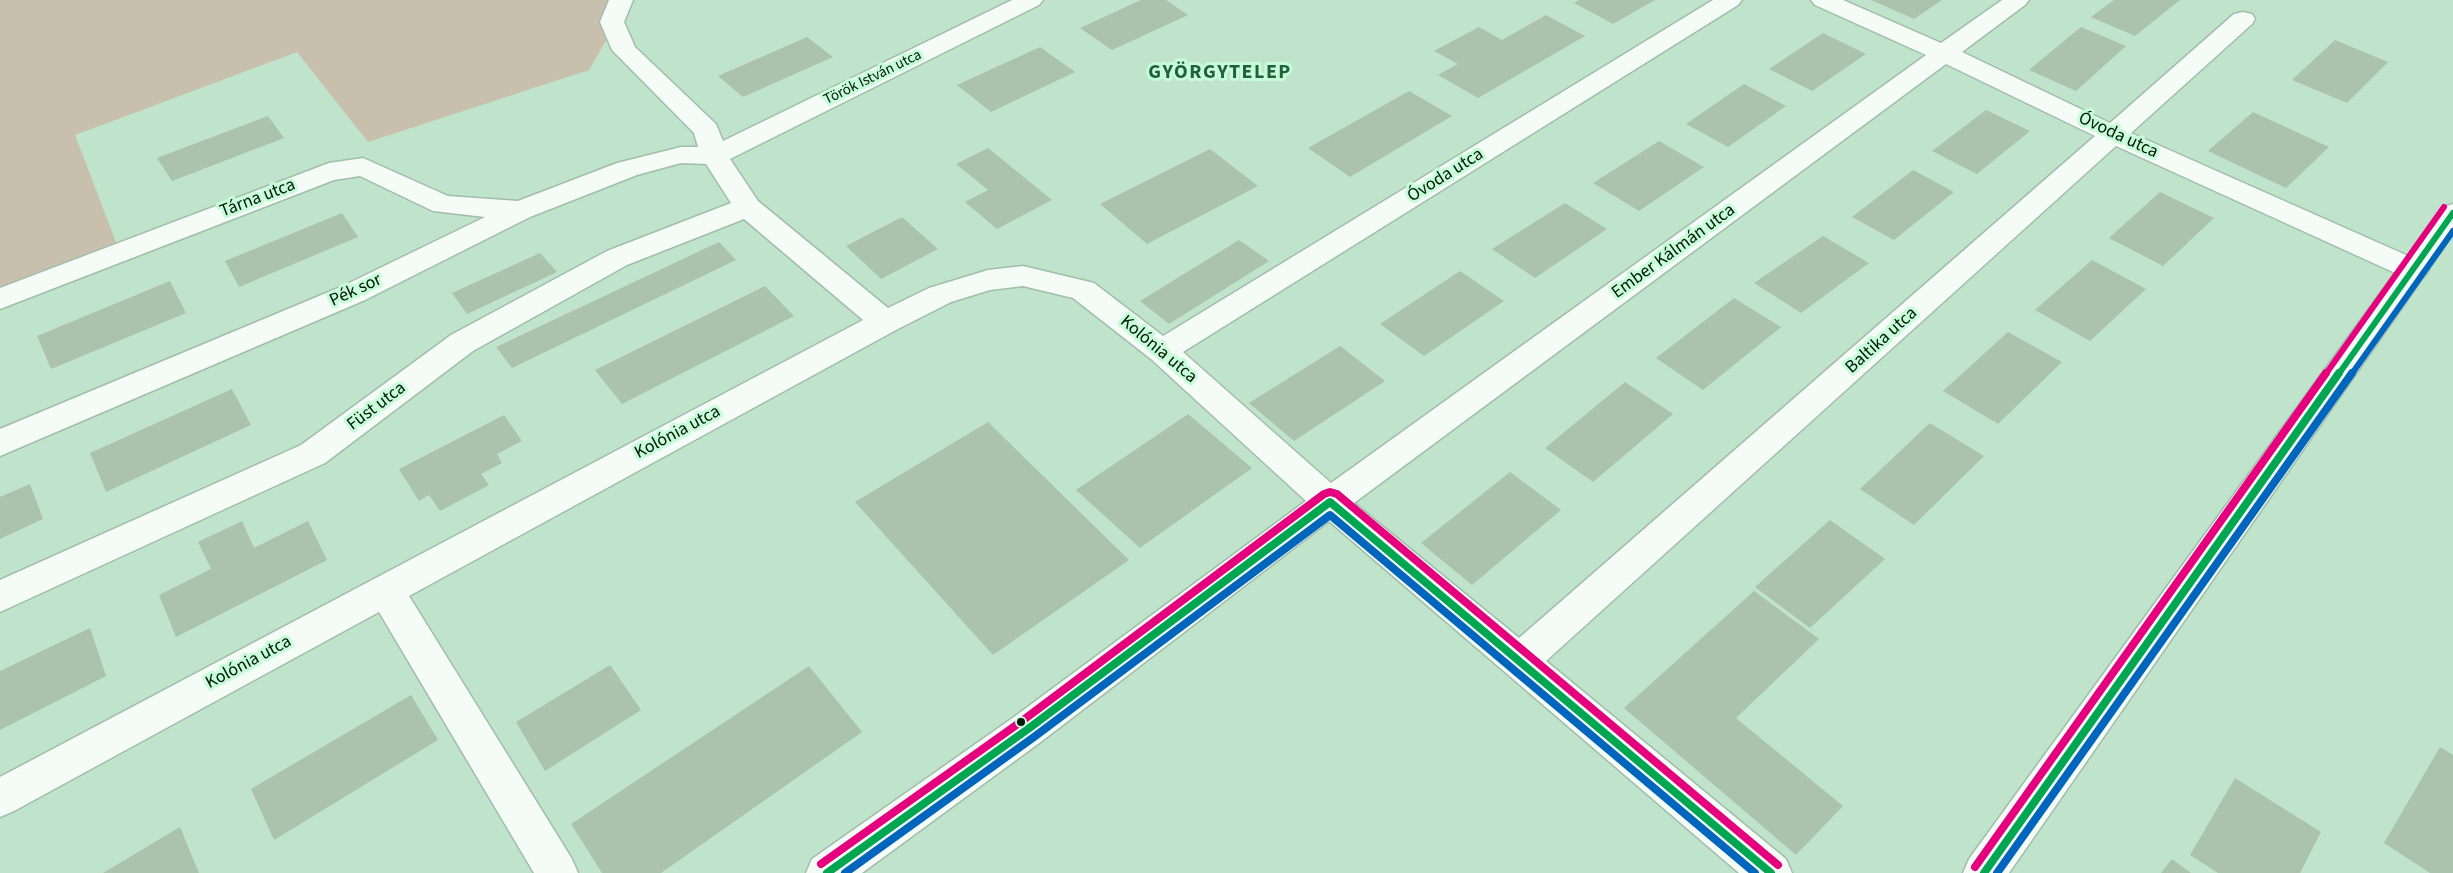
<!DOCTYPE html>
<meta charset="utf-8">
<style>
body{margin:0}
canvas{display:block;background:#bfe3cb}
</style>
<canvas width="2453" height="873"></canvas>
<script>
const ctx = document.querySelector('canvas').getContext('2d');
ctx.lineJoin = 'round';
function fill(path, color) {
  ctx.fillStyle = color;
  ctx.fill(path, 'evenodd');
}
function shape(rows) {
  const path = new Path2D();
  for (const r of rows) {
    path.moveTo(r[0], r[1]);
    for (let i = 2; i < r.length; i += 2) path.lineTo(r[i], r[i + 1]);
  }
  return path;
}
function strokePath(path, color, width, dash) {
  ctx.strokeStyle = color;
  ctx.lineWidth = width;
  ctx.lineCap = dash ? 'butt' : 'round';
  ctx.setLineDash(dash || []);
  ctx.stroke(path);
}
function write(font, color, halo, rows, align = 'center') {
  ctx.font = font + ' "Source Sans 3",sans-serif';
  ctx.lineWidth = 6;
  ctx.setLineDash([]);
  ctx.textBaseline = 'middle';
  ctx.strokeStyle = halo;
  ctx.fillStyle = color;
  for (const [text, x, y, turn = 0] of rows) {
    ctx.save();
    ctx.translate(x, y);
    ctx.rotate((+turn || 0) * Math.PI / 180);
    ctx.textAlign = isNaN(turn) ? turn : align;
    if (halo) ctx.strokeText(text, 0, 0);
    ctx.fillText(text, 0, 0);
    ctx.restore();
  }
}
fill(shape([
 [0,0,629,0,589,70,368,142,297,52,75,135,116,242,0,290]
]), '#c8bfad');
fill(shape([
 [1141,0,1166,0,1188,15,1112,50,1080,28],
 [1579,0,1655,0,1613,24,1574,3],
 [1871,0,1942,0,1914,19],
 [2114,0,2180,0,2135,36,2091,17],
 [1546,15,1585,36,1478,98,1438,75,1458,64,1434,51,1479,27,1502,40],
 [2081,27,2126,46,2076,91,2029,70],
 [1823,33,1866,54,1812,91,1769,69],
 [807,37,833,57,743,97,718,76],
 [2335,40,2388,62,2347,103,2292,80],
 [1040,47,1075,72,991,112,957,85],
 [1744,84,1786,106,1728,147,1686,124],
 [1409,91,1452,116,1350,177,1308,148],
 [1986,110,2030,131,1977,174,1932,151],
 [2253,112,2329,147,2286,188,2208,151],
 [268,116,284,138,172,181,157,158],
 [1659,141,1704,167,1639,211,1593,183],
 [988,148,1052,200,997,229,965,202,988,190,956,164],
 [1210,149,1258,186,1147,244,1100,204],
 [1913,170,1954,192,1894,240,1852,217],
 [2160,192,2214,218,2163,266,2109,238],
 [1565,203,1607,229,1535,278,1492,249],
 [342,213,358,237,239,287,225,261],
 [902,217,938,249,881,279,846,246],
 [1823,236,1869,263,1801,313,1754,283],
 [1239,240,1269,261,1169,324,1140,301],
 [719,242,736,260,512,368,496,347],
 [540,253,557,272,467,314,452,293],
 [2092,260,2146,289,2090,341,2035,310],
 [1460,271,1504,301,1424,356,1380,324],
 [170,281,186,313,51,369,37,336],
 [765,286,794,316,622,404,595,370],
 [1734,298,1781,327,1703,390,1656,358],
 [2008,332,2062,362,1998,424,1943,391],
 [1340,346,1385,381,1294,441,1249,403],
 [1625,382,1673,414,1593,482,1545,448],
 [232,389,251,425,106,492,90,453],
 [1188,414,1252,468,1140,548,1076,490],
 [504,415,522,441,497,454,502,463,481,474,489,485,440,511,429,495,419,501,399,469],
 [988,422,1129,560,993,655,855,502],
 [1930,423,1984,456,1914,525,1860,489],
 [1510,472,1561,510,1472,585,1421,543],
 [30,484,43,519,0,539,0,497],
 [1830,520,1885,559,1810,628,1755,587],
 [242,521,254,548,308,521,327,560,176,637,159,595,211,569,198,542],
 [1754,591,1819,639,1736,718,1843,806,1796,855,1624,708],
 [90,628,106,676,0,730,0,671],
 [610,665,641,710,545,771,516,722],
 [809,666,862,732,661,873,602,873,571,824],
 [411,695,438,740,274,840,251,789],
 [2440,747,2453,755,2453,873,2430,873,2384,843],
 [2235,778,2321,832,2300,873,2218,873,2190,855],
 [180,827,199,873,103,873],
 [2172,859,2191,873,2161,873]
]), '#abc3ad');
const minor = shape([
 [609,0,633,0,624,22,635,47,716,124,723,141,1012,0,1043,0,1039,5,730,159,758,201,888,308,929,288,988,270,1023,266,1094,283,1163,336,1713,0,1742,0,1738,5,1183,352,1331,483,1926,55,1815,5,1811,0,1843,0,1941,43,2002,0,2029,0,2025,5,1962,52,2110,123,2234,14,2243,12,2252,14,2255,19,2252,24,2131,133,2424,263,2429,270,2424,277,2414,280,2404,277,2116,146,1546,661,1786,859,1792,873,1739,873,1329,521,1042,741,862,873,806,873,812,859,1014,717,1306,501,1151,359,1073,298,1023,286,990,290,951,302,896,330,409,596,572,859,578,873,534,873,379,612,14,811,0,817,0,777,863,320,744,219,627,265,473,351,325,463,0,612,0,580,301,445,451,335,607,251,731,203,706,164,681,163,637,175,530,217,365,300,0,456,0,429,343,286,485,217,433,211,360,176,334,180,0,309,0,288,329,163,363,158,448,196,518,201,617,163,681,147,698,147,694,133,612,50,600,22,609,0],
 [1946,64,2095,136,1519,638,1354,503,1946,64]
]);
const primary = shape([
 [2453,204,2453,234,2009,873,1963,873,1969,859,2443,207,2453,204]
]);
strokePath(minor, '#a1bdab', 3);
strokePath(primary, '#a1bdab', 3);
fill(minor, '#f5fbf7');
fill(primary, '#f5fbf7');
strokePath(shape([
 [2338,375,2453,213]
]), '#00a651', 6);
strokePath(shape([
 [827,873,1028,729,1330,502,1771,873],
 [1984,873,2339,373]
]), '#00a651', 8);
strokePath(shape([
 [2351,375,2453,231]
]), '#0065bd', 6);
strokePath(shape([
 [845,873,1034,737,1330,515,1755,873],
 [1997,873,2352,373]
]), '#0065bd', 8);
strokePath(shape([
 [2325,375,2444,207]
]), '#e5007d', 6);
strokePath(shape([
 [821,864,1022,721,1324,494,1330,492,1337,494,1778,865],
 [1975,867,2326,373]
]), '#e5007d', 8);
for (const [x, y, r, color] of [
 [1021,722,5,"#001809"]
]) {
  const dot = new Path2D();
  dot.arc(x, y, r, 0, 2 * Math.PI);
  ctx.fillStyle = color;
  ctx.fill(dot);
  strokePath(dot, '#c7fcd8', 2);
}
write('15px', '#001809', '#c7fcd8', [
 ["Török István utca",873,78,-26]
]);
write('18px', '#001809', '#c7fcd8', [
 ["Óvoda utca",2118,136,25],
 ["Óvoda utca",1446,176,-32],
 ["Tárna utca",258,199,-21],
 ["Ember Kálmán utca",1674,252,-36],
 ["Pék sor",356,291,-25],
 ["Baltika utca",1882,341,-42],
 ["Kolónia utca",1158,350,40],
 ["Füst utca",377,407,-37],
 ["Kolónia utca",678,433,-28],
 ["Kolónia utca",249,663,-28]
]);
ctx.letterSpacing = '1.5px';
write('bold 20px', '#20613c', '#c7fcd8', [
 ["GYÖRGYTELEP",1220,74]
]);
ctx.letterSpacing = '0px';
</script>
